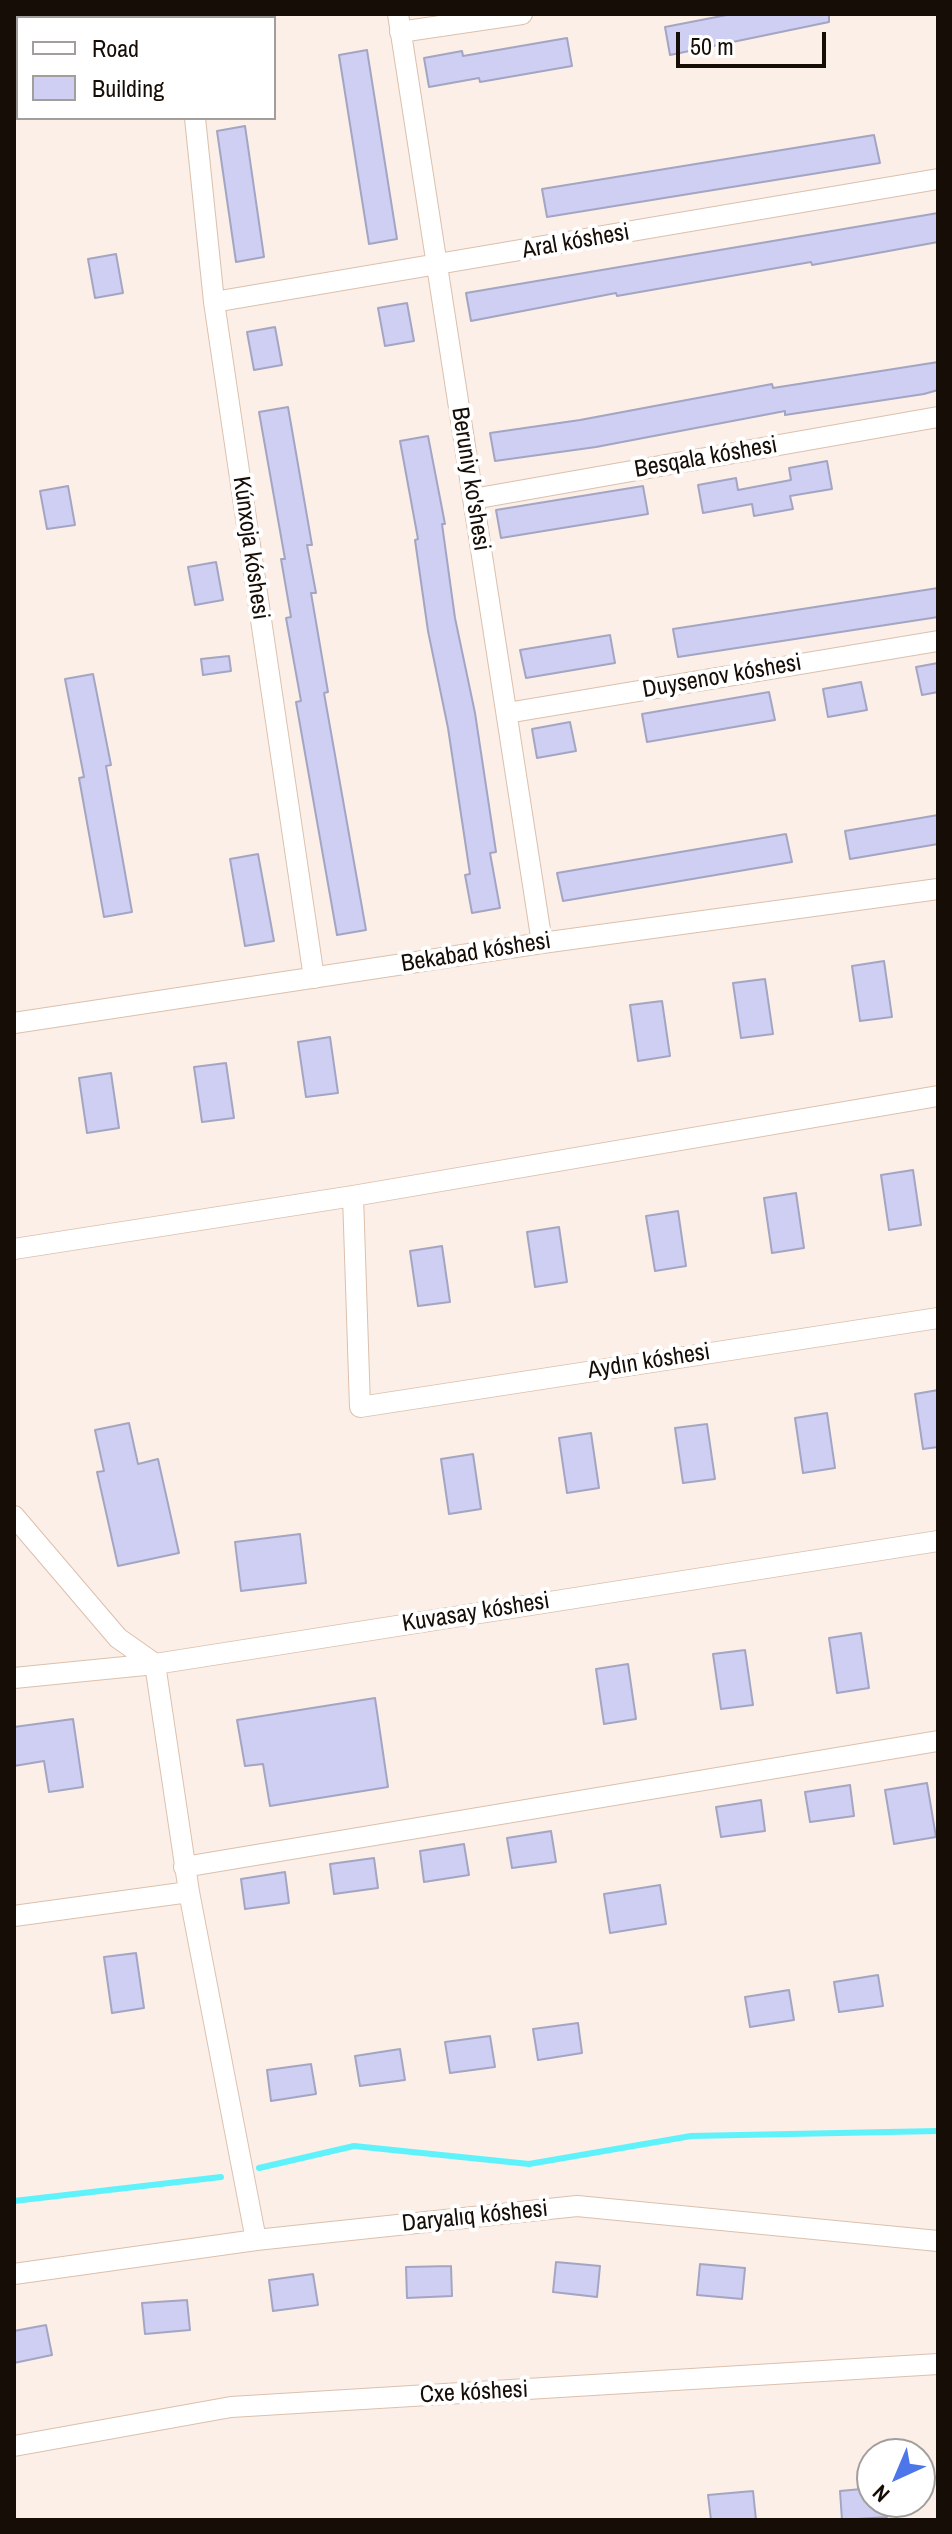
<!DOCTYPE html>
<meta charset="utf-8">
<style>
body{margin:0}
#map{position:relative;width:952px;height:2534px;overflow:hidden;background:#fbefe8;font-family:"Archivo Narrow",sans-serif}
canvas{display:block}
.frame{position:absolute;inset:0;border:16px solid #160d07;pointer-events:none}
.legend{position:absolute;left:16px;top:16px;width:260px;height:104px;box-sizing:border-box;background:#fff;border:2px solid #a29e9c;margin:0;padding:10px 14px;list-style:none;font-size:24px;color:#160d07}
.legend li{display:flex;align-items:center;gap:16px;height:40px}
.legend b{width:40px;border:2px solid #a29e9c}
.north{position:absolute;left:856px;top:2438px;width:80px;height:80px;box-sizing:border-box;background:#fff;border:2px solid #a29e9c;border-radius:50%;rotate:224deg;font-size:22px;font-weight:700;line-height:32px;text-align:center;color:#160d07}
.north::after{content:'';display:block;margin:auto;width:28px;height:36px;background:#4c76e9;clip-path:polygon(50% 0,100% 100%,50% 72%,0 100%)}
.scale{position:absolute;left:676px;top:32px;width:150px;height:36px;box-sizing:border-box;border:4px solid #160d07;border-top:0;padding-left:10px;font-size:24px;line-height:28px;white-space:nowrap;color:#160d07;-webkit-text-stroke:6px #fff;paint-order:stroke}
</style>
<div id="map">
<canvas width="952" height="2534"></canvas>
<div class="frame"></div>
<ul class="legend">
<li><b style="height:10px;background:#fff"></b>Road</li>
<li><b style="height:22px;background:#cecff3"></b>Building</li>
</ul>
<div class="north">N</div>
<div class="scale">50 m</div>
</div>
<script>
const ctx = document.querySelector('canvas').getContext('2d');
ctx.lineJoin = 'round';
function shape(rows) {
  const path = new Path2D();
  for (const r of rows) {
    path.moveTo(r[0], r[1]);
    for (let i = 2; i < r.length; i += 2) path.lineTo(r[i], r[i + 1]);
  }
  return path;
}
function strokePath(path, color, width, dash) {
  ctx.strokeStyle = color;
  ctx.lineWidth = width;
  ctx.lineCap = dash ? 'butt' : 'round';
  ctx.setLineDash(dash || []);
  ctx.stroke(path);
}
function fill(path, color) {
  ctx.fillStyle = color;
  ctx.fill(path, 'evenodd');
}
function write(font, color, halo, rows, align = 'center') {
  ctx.font = font + ' "Archivo Narrow",sans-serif';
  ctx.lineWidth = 8;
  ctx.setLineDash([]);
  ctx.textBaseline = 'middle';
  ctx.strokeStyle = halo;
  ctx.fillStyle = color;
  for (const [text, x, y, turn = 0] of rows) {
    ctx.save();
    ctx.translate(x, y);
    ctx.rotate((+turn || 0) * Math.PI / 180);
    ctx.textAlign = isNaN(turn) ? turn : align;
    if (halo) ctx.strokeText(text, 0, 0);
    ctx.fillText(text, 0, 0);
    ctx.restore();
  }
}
strokePath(shape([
 [259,2168,354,2146,529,2164,691,2136,938,2131],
 [14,2201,221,2177]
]), '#5ff2fb', 6);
const building = shape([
 [732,14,829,14,829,22,670,55,665,27,732,14],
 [567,38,572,66,480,82,479,78,429,87,424,58,462,51,463,56,567,38],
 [367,50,397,239,369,244,339,55,367,50],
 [245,126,264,257,236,262,217,131,245,126],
 [874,135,880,163,547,217,542,189,874,135],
 [938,213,938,242,812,265,811,262,617,296,616,293,471,321,466,293,938,213],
 [116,254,123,293,95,298,88,259,116,254],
 [407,303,414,341,385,346,378,308,407,303],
 [275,327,282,365,254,370,247,332,275,327],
 [938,362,938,390,924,394,785,415,785,411,596,447,495,461,490,433,580,420,772,384,773,388,938,362],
 [288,407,312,545,307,545,316,593,311,593,328,692,324,693,366,930,337,935,296,702,301,701,286,618,291,617,281,559,285,559,259,412,288,407],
 [428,436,445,524,442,524,455,618,475,713,496,852,490,853,500,908,472,913,465,875,470,874,448,728,428,631,415,540,418,539,400,441,428,436],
 [827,461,832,489,790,496,793,509,754,516,752,504,703,513,698,485,736,478,738,490,791,480,789,468,827,461],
 [68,486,75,525,47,529,40,491,68,486],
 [643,486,648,514,501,538,496,510,643,486],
 [216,562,223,600,195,605,188,567,216,562],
 [938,588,938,617,678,657,673,629,938,588],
 [610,635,615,663,526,678,520,650,610,635],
 [229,656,231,671,203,675,201,659,229,656],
 [938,663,938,692,922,695,916,667,938,663],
 [93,674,111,765,106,766,132,912,104,917,79,778,84,777,65,679,93,674],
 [861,682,867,710,828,717,823,689,861,682],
 [769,692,775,720,647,742,642,714,769,692],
 [570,722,576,751,537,758,532,729,570,722],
 [938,815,938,844,850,859,845,831,938,815],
 [786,834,792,862,563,901,557,873,786,834],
 [258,854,274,941,245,946,230,859,258,854],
 [884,961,892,1017,860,1021,852,966,884,961],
 [765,979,773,1034,741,1038,733,983,765,979],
 [662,1001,670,1056,638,1061,630,1005,662,1001],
 [330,1037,338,1093,306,1097,298,1042,330,1037],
 [226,1063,234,1118,202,1122,194,1067,226,1063],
 [111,1073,119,1128,87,1133,79,1078,111,1073],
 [913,1170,921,1225,889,1230,881,1175,913,1170],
 [796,1193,804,1248,772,1253,764,1198,796,1193],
 [678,1211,686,1266,655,1271,646,1216,678,1211],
 [559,1227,567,1282,535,1287,527,1232,559,1227],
 [442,1246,450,1302,418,1306,410,1251,442,1246],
 [938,1390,938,1447,923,1449,915,1394,938,1390],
 [827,1413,835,1468,803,1473,795,1418,827,1413],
 [129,1423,138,1464,158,1459,179,1553,118,1566,97,1472,104,1471,95,1430,129,1423],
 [707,1424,715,1479,683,1483,675,1428,707,1424],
 [591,1433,599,1488,567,1493,559,1438,591,1433],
 [473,1454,481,1509,449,1514,441,1459,473,1454],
 [300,1534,306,1583,241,1591,235,1542,300,1534],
 [861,1633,869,1688,837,1693,829,1638,861,1633],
 [745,1650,753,1705,721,1709,713,1654,745,1650],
 [628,1664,636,1719,604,1724,596,1669,628,1664],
 [375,1698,388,1787,270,1806,263,1764,245,1766,237,1720,375,1698],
 [73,1719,83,1787,49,1792,44,1761,14,1766,14,1727,73,1719],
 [927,1783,936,1837,894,1844,885,1790,927,1783],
 [850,1785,854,1816,810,1822,805,1792,850,1785],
 [761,1800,765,1831,721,1837,716,1807,761,1800],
 [551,1831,556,1862,512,1868,507,1838,551,1831],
 [464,1844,469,1875,424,1882,420,1851,464,1844],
 [374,1858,378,1888,334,1894,330,1864,374,1858],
 [285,1872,289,1903,245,1909,241,1879,285,1872],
 [660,1885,666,1924,610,1933,604,1894,660,1885],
 [136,1953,144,2008,112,2013,104,1957,136,1953],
 [878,1975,883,2006,839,2012,834,1982,878,1975],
 [789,1990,794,2020,750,2027,745,1997,789,1990],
 [578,2023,582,2053,538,2060,533,2029,578,2023],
 [490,2036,495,2067,450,2073,445,2042,490,2036],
 [400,2049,405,2080,360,2086,355,2056,400,2049],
 [311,2064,316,2094,271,2101,267,2070,311,2064],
 [556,2262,600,2266,597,2297,553,2292,556,2262],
 [700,2264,745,2268,742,2299,697,2295,700,2264],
 [451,2266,452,2296,407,2298,406,2267,451,2266],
 [313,2274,318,2305,273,2311,269,2280,313,2274],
 [187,2300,190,2330,145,2334,142,2303,187,2300],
 [46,2325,52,2355,14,2363,14,2331,46,2325],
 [872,2488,872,2502,886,2502,887,2517,842,2520,840,2491,872,2488],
 [753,2491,756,2520,711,2520,708,2495,753,2491]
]);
fill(building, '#cecff3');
strokePath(building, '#a4a5c2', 2);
const street = shape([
 [184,14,184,18],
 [398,14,542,943],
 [400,32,522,14],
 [195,118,214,302,314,978],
 [214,302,938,179],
 [473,499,938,417],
 [507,713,938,641],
 [14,1023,542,943,938,889],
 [353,1196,360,1407,938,1318],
 [14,1249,353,1196,938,1096],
 [14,1516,118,1638,155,1664,189,1892,256,2240],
 [14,1678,155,1664,938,1541],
 [184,1867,938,1741],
 [14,1916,189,1892],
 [14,2274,256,2240,577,2206,938,2241],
 [14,2446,231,2407,938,2364]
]);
strokePath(street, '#dcc0ad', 22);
strokePath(street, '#fff', 20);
write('24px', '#160d07', '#fff', [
 ["Aral kóshesi",576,242,-10],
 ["Besqala kóshesi",706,458,-10],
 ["Beruniy ko'shesi",470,479,81],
 ["Kúnxoja kóshesi",250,548,82],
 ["Duysenov kóshesi",722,677,-10],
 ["Bekabad kóshesi",476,953,-9],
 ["Aydın kóshesi",649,1362,-9],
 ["Kuvasay kóshesi",476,1613,-9],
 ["Daryalıq kóshesi",475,2217,-6],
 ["Cxe kóshesi",474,2393,-3]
]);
</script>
